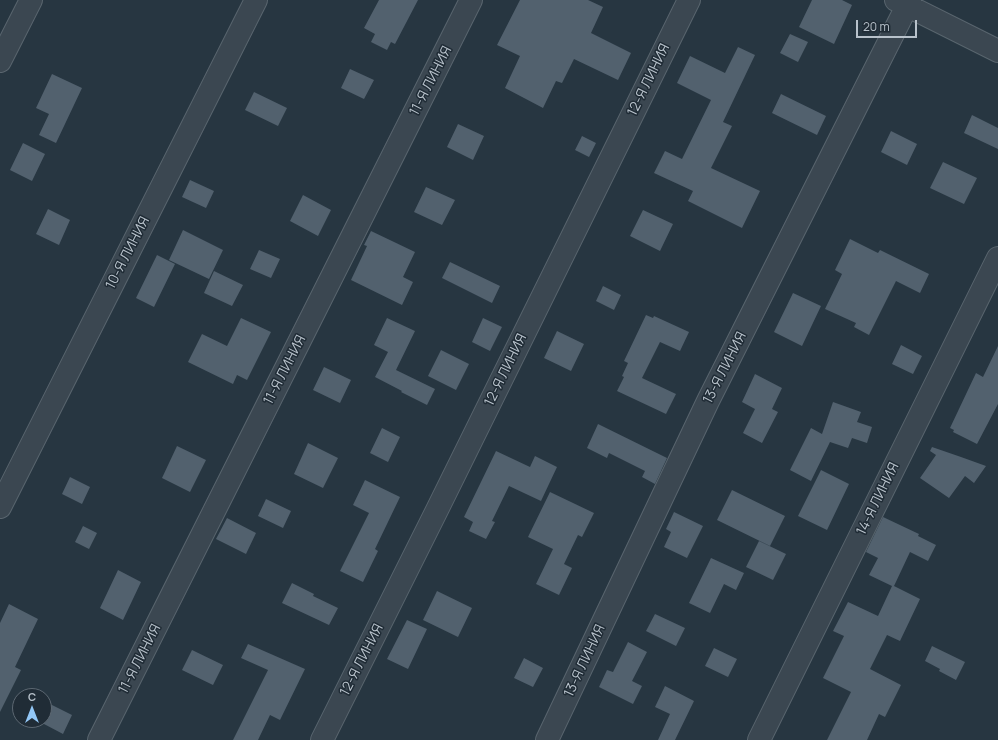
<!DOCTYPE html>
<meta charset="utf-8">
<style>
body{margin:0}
#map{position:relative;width:998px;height:740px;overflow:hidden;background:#273641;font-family:Manrope,sans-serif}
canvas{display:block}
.north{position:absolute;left:12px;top:688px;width:40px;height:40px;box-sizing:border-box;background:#202c36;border:1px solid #5d6872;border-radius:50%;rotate:0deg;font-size:11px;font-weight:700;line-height:16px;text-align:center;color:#b8c2cb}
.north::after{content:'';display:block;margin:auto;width:14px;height:18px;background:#92c7f6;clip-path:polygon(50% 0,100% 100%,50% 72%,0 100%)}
.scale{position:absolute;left:856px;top:20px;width:61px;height:18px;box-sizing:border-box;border:2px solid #b8c2cb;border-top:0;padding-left:5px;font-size:12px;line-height:14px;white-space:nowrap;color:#b8c2cb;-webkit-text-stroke:3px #202c36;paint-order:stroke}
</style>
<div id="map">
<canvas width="998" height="740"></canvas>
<div class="north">С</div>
<div class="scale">20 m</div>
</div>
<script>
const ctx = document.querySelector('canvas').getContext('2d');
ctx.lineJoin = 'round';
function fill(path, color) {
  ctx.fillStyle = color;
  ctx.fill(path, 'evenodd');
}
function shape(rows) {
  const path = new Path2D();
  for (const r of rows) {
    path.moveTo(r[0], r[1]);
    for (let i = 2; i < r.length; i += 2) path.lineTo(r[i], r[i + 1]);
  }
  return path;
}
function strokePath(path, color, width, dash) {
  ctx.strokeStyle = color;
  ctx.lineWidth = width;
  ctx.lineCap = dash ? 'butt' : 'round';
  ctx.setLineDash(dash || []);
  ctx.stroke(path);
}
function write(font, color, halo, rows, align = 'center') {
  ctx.font = font + ' Manrope,sans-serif';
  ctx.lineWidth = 3;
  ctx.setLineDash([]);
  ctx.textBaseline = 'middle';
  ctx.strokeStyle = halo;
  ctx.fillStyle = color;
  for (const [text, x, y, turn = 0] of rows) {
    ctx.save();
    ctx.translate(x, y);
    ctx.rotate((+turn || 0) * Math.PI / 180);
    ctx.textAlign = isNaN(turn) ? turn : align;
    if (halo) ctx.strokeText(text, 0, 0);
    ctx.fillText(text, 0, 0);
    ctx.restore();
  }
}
fill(shape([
 [379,0,418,0,395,44,391,42,387,50,371,42,375,34,364,28],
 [520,0,588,0,603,7,591,33,631,53,618,80,574,59,562,83,556,81,543,108,505,88,520,56,497,45],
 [812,0,842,0,852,5,834,44,799,27],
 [790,34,808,42,798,62,780,53],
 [738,47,755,55,723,122,732,126,711,168,760,191,742,228,688,201,693,191,654,173,665,151,682,159,711,100,677,83,690,56,725,73],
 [350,69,374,80,364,99,341,88],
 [52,74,82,88,56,143,39,135,49,114,36,108],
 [254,92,287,108,278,126,245,110],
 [781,94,826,116,817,135,772,113],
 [972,115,998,128,998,149,964,133],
 [458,124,484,136,473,160,447,147],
 [891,131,917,144,907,165,881,152],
 [582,136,596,143,589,157,575,150],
 [23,143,45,154,32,181,10,170],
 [943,162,977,178,964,204,930,188],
 [190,180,214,191,206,208,182,197],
 [426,187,455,200,442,225,414,212],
 [303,195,331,210,318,236,290,221],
 [48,209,70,220,59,245,36,234],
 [643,210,673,224,660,251,630,236],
 [183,230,223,250,209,279,169,260],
 [371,231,415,252,403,277,413,282,402,305,351,280,367,246,364,245],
 [850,239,878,253,880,250,929,274,920,293,896,281,869,335,854,327,856,323,825,309,842,274,835,270],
 [259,250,280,259,271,278,250,269],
 [157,255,175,264,154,307,136,298],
 [450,262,500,286,492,303,442,278],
 [214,271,243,285,232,306,204,293],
 [603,286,621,295,614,310,596,301],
 [793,293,821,306,802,346,774,332],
 [646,315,653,318,654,316,689,332,680,351,660,342,642,378,676,394,666,414,617,391,624,377,622,376,628,363,624,361],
 [241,318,271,332,247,380,237,375,233,384,188,362,202,334,227,346],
 [387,318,415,331,396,370,435,389,427,405,401,392,402,391,375,377,388,352,374,345],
 [483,318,502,327,490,351,472,342],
 [557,331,584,344,571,371,544,358],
 [901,345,922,356,913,374,892,364],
 [998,346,998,404,977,444,953,432,954,430,950,428,976,373,983,377],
 [441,350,469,364,456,390,428,376],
 [324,367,351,380,340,403,313,390],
 [755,374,782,388,772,409,778,412,762,443,743,433,755,409,742,402],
 [833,402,861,412,857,422,872,427,867,443,852,438,848,448,830,442,811,481,790,470,811,428,822,434],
 [598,424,667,458,655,484,642,477,645,471,609,453,607,458,587,448],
 [382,428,400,437,388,462,370,453],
 [308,443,338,458,323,488,294,474],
 [177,446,206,460,190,492,162,478],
 [932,447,961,457,986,466,974,483,965,476,949,498,920,478,936,455,930,451],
 [496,451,530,467,535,456,557,467,541,501,509,486,492,521,495,522,486,539,469,531,473,522,464,517],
 [821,470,849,484,827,530,798,516],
 [70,477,90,487,82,504,62,494],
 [365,480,400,497,375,549,378,551,363,582,340,571,369,513,353,505],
 [732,490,785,516,770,546,717,520],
 [550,492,594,513,582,537,578,535,564,564,572,568,559,595,536,584,553,549,528,537],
 [266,499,291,511,283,528,258,516],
 [674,512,703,526,687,558,664,547,671,532,666,529],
 [883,517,919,534,918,536,936,545,928,561,910,552,894,586,920,599,900,641,887,635,870,669,901,685,885,717,879,714,867,740,827,740,851,692,823,678,844,636,833,631,848,602,878,616,892,586,869,575,878,558,866,552],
 [227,518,256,533,246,554,216,539],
 [83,526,97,533,89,549,75,542],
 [759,541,786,554,773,580,746,567],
 [711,558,744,573,736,590,724,584,710,613,689,603],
 [118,570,141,582,123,620,100,608],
 [292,583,314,594,313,596,338,608,329,625,282,603],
 [437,591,472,608,458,637,423,620],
 [9,604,38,619,15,667,21,670,0,712,0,623],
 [655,614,685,628,676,646,646,631],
 [407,620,427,629,408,669,387,659],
 [628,642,647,652,632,681,642,686,633,704,599,687,607,670,613,672],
 [248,644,305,669,280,720,270,715,258,740,233,740,268,670,241,658],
 [932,646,965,662,956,680,939,671,940,669,925,661],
 [714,648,737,659,728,677,705,666],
 [192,650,223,665,213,685,182,670],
 [524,658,543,668,533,687,514,678],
 [665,686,694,701,675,740,658,740,670,714,655,707],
 [44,701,72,715,63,734,44,724]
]), '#52616e');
const minor = shape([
 [896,0,998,51],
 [0,61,31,0],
 [0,507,256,0],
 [99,740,471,0],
 [322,740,437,510,689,0],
 [547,740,708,401,910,0],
 [759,740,998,258]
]);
strokePath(minor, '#59656e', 24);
strokePath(minor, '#3b4751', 22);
write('14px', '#b8c2cb', '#202c36', [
 ["12-Я ЛИНИЯ",649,80,-64],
 ["11-Я ЛИНИЯ",431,81,-63],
 ["10-Я ЛИНИЯ",128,253,-63],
 ["13-Я ЛИНИЯ",725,368,-63],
 ["11-Я ЛИНИЯ",285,370,-63],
 ["12-Я ЛИНИЯ",506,370,-64],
 ["14-Я ЛИНИЯ",878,499,-64],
 ["11-Я ЛИНИЯ",140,659,-63],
 ["12-Я ЛИНИЯ",362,660,-63],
 ["13-Я ЛИНИЯ",585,661,-65]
]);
</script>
